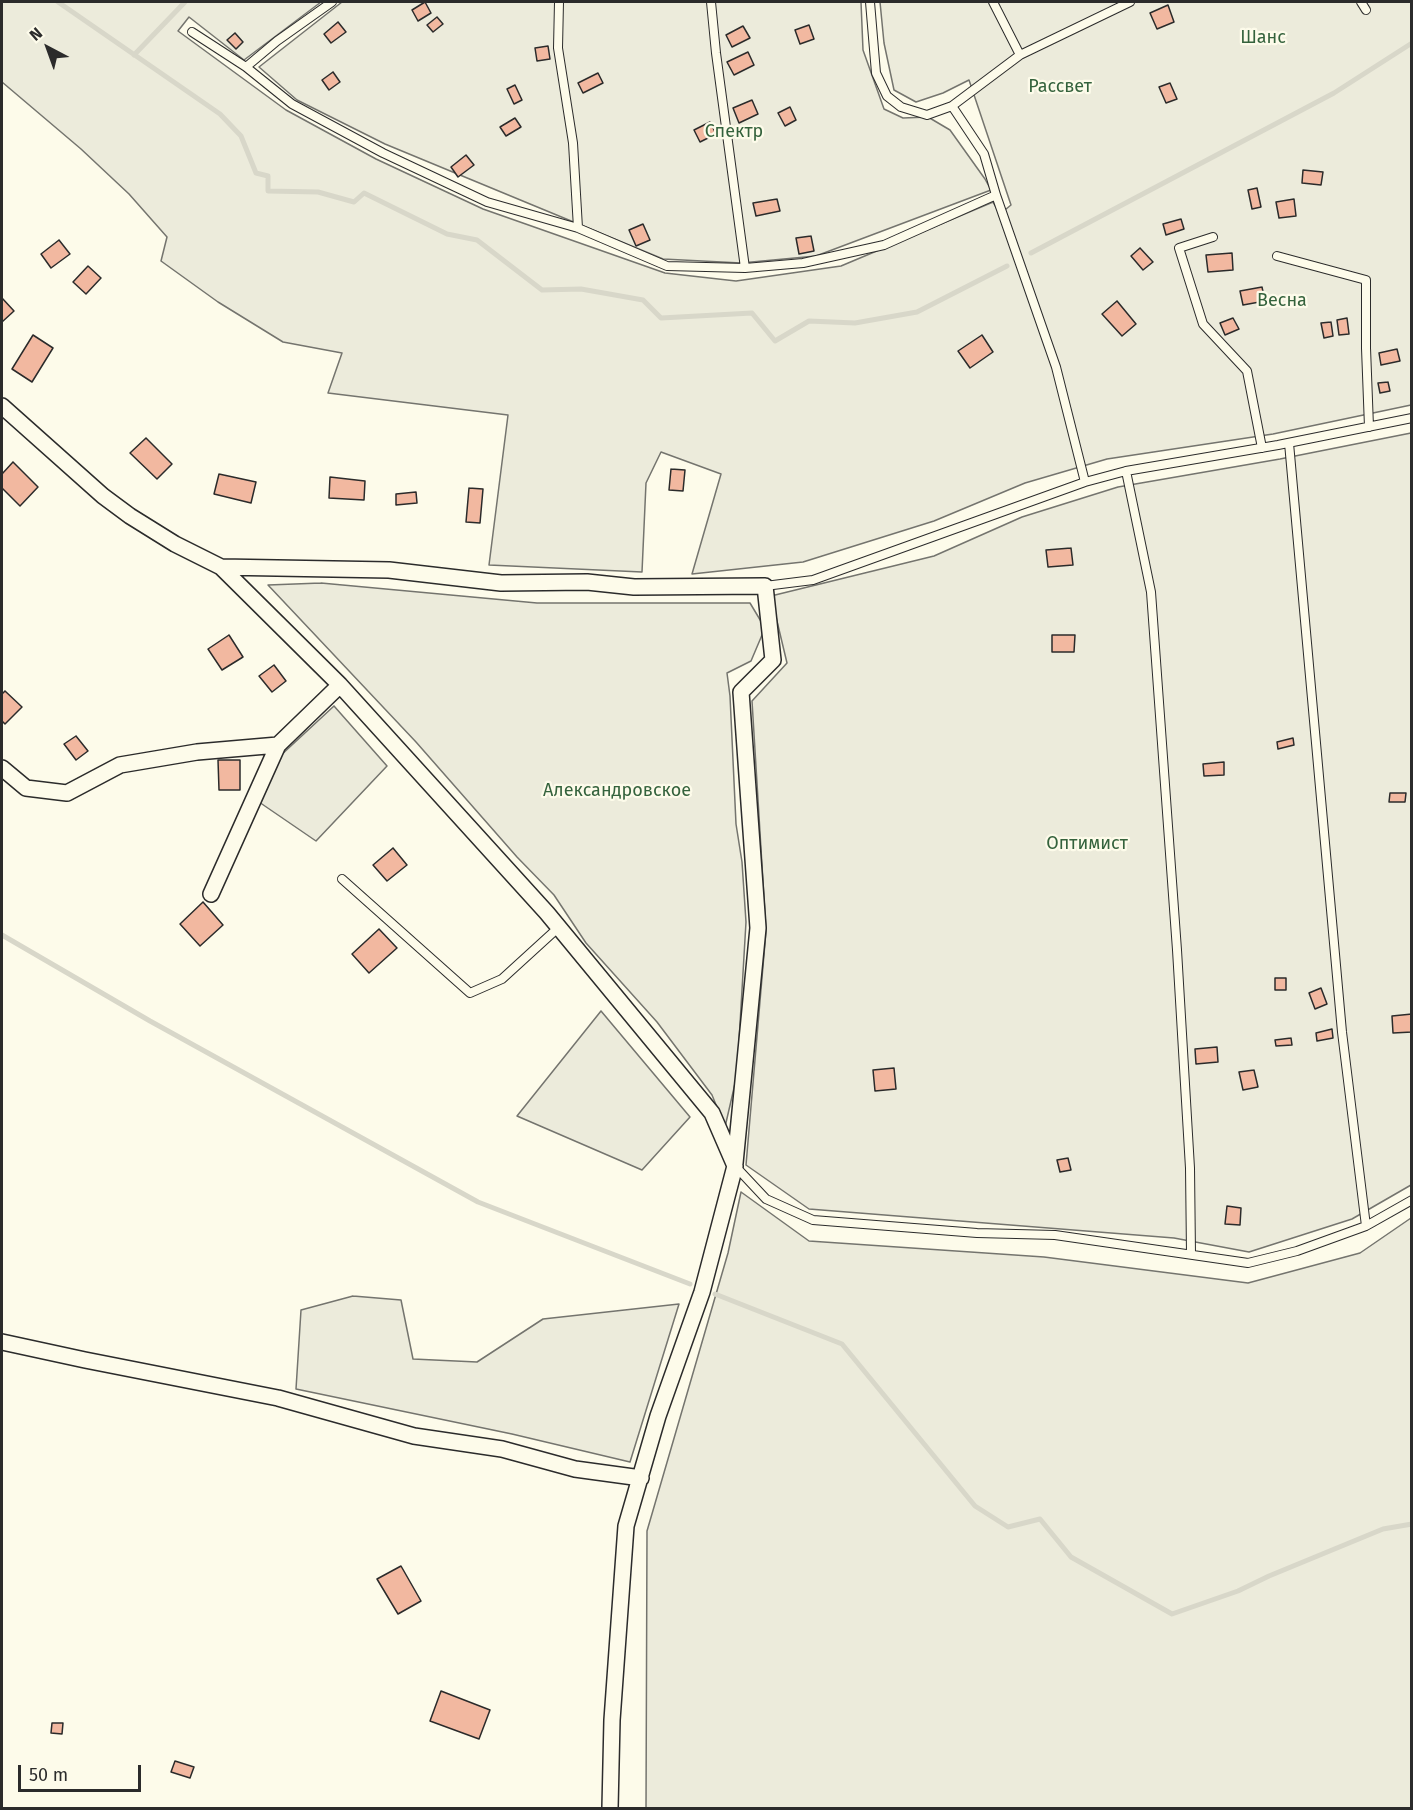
<!DOCTYPE html>
<meta charset="utf-8">
<style>
body{margin:0}
#map{position:relative;width:1413px;height:1810px;overflow:hidden;background:#fdfbea;font-family:"Fira Sans",sans-serif}
canvas{display:block}
.frame{position:absolute;inset:0;border:3px solid #2b2b2b;pointer-events:none}
.north{position:absolute;left:18px;top:18px;width:60px;height:60px;-webkit-text-stroke:4px #fdfbea;paint-order:stroke;rotate:319deg;font-size:16px;font-weight:700;line-height:24px;text-align:center;color:#2b2b2b}
.north::after{content:'';display:block;margin:auto;width:21px;height:27px;background:#2b2b2b;clip-path:polygon(50% 0,100% 100%,50% 72%,0 100%)}
.scale{position:absolute;left:18px;top:1765px;width:123px;height:27px;box-sizing:border-box;border:3px solid #2b2b2b;border-top:0;padding-left:8px;font-size:18px;line-height:21px;white-space:nowrap;color:#2b2b2b;-webkit-text-stroke:4px #fdfbea;paint-order:stroke}
</style>
<div id="map">
<canvas width="1413" height="1810"></canvas>
<div class="frame"></div>
<div class="north">N</div>
<div class="scale">50 m</div>
</div>
<script>
const ctx = document.querySelector('canvas').getContext('2d');
ctx.lineJoin = 'round';
function fill(path, color) {
  ctx.fillStyle = color;
  ctx.fill(path, 'evenodd');
}
function shape(rows) {
  const path = new Path2D();
  for (const r of rows) {
    path.moveTo(r[0], r[1]);
    for (let i = 2; i < r.length; i += 2) path.lineTo(r[i], r[i + 1]);
  }
  return path;
}
function strokePath(path, color, width, dash) {
  ctx.strokeStyle = color;
  ctx.lineWidth = width;
  ctx.lineCap = dash ? 'butt' : 'round';
  ctx.setLineDash(dash || []);
  ctx.stroke(path);
}
function write(font, color, halo, rows, align = 'center') {
  ctx.font = font + ' "Fira Sans",sans-serif';
  ctx.lineWidth = 4.5;
  ctx.setLineDash([]);
  ctx.textBaseline = 'middle';
  ctx.strokeStyle = halo;
  ctx.fillStyle = color;
  for (const [text, x, y, turn = 0] of rows) {
    ctx.save();
    ctx.translate(x, y);
    ctx.rotate((+turn || 0) * Math.PI / 180);
    ctx.textAlign = isNaN(turn) ? turn : align;
    if (halo) ctx.strokeText(text, 0, 0);
    ctx.fillText(text, 0, 0);
    ctx.restore();
  }
}
const green = shape([
 [2,2,321,2,244,60,189,17,178,31,286,110,376,159,483,209,665,273,736,281,841,266,993,202,1000,214,1011,205,969,80,943,93,916,102,894,90,884,43,880,2,1411,2,1411,405,1273,434,1107,459,1025,483,934,521,803,562,692,574,721,474,661,452,646,483,642,572,489,565,508,415,328,393,342,353,283,342,218,302,161,261,167,237,129,194,81,149,2,82,2,2],
 [342,2,861,2,863,50,884,109,903,118,928,117,950,130,985,179,991,190,816,256,741,263,663,259,385,144,297,100,259,67,342,2],
 [1411,433,1411,1185,1352,1219,1249,1252,1174,1238,809,1209,746,1165,766,931,752,701,787,663,771,596,934,556,1022,517,1118,487,1280,459,1411,433],
 [321,583,537,603,750,603,765,628,751,661,727,673,730,696,736,824,742,862,746,922,737,1075,725,1127,712,1095,657,1022,586,943,554,895,517,857,416,742,268,585,321,583],
 [334,706,387,766,316,841,259,802,279,757,334,706],
 [601,1011,690,1117,642,1170,517,1116,601,1011],
 [741,1192,809,1241,1044,1257,1248,1283,1360,1253,1411,1218,1411,1808,646,1808,647,1531,728,1253,741,1192],
 [353,1296,401,1300,413,1359,477,1362,543,1319,679,1304,630,1462,512,1434,296,1389,301,1310,353,1296]
]);
fill(green, '#ecebdb');
strokePath(green, '#74746e', 1.5);
strokePath(shape([
 [58,2,220,114,241,136,256,173,268,176,268,191,318,192,354,202,364,193,447,234,477,240,542,290,581,289,643,300,661,318,752,313,775,341,809,321,855,323,917,312,1007,266],
 [134,55,185,2],
 [1031,253,1334,93,1412,43],
 [2,935,150,1021,478,1202,690,1284],
 [715,1294,842,1344,975,1506,1008,1527,1040,1519,1071,1557,1172,1614,1238,1591,1269,1576,1383,1529,1412,1524]
]), '#d8d7c9', 5);
const building = shape([
 [425,2,431,13,418,21,412,10,425,2],
 [1168,5,1174,22,1157,29,1150,13,1168,5],
 [437,17,443,24,433,32,427,25,437,17],
 [338,22,346,32,331,43,324,34,338,22],
 [809,25,814,39,800,44,795,30,809,25],
 [743,26,750,38,732,47,726,35,743,26],
 [235,33,243,42,236,49,227,40,235,33],
 [548,46,550,59,537,61,535,48,548,46],
 [748,52,754,65,734,75,727,62,748,52],
 [333,72,340,82,329,90,322,80,333,72],
 [598,73,603,83,583,93,578,83,598,73],
 [1170,83,1177,99,1166,103,1159,87,1170,83],
 [515,85,522,100,514,104,507,89,515,85],
 [752,100,758,114,739,123,733,108,752,100],
 [790,107,796,120,785,126,778,113,790,107],
 [515,118,521,127,506,136,500,127,515,118],
 [710,122,716,134,700,142,694,130,710,122],
 [466,155,474,165,458,177,451,167,466,155],
 [1303,170,1323,172,1321,185,1302,183,1303,170],
 [1257,188,1261,207,1252,209,1248,190,1257,188],
 [777,199,780,211,756,216,753,203,777,199],
 [1294,199,1296,216,1279,218,1276,202,1294,199],
 [1181,219,1184,229,1166,235,1163,224,1181,219],
 [643,224,650,240,636,246,629,230,643,224],
 [811,236,814,251,799,254,796,238,811,236],
 [59,240,70,254,51,268,41,254,59,240],
 [1140,248,1153,262,1143,270,1131,256,1140,248],
 [1232,253,1233,270,1208,272,1206,255,1232,253],
 [88,266,101,278,86,294,73,282,88,266],
 [1262,287,1265,301,1243,305,1240,291,1262,287],
 [2,298,14,311,2,322,2,298],
 [1117,301,1136,324,1122,336,1102,314,1117,301],
 [1233,318,1239,329,1225,335,1220,323,1233,318],
 [1347,318,1349,334,1339,335,1337,320,1347,318],
 [1331,322,1333,336,1324,338,1321,323,1331,322],
 [33,335,53,348,32,382,12,369,33,335],
 [982,335,993,352,970,368,958,351,982,335],
 [1397,349,1400,361,1381,365,1379,353,1397,349],
 [1388,382,1390,391,1380,393,1378,383,1388,382],
 [146,438,172,464,157,479,130,453,146,438],
 [13,462,38,487,20,506,2,488,2,474,13,462],
 [671,469,685,470,683,491,669,490,671,469],
 [219,474,256,482,251,503,214,494,219,474],
 [330,477,365,481,364,500,329,498,330,477],
 [469,488,483,489,480,523,466,522,469,488],
 [416,492,417,503,396,505,396,494,416,492],
 [1071,548,1073,565,1048,567,1046,550,1071,548],
 [229,635,243,657,222,670,208,649,229,635],
 [1052,635,1075,635,1074,652,1052,652,1052,635],
 [274,665,286,681,272,692,259,676,274,665],
 [5,691,22,707,5,724,2,721,2,694,5,691],
 [76,736,88,751,76,760,64,744,76,736],
 [1293,738,1294,745,1278,749,1277,742,1293,738],
 [218,760,240,760,240,790,219,790,218,760],
 [1224,762,1224,775,1204,776,1203,764,1224,762],
 [1390,793,1406,793,1405,802,1389,802,1390,793],
 [393,848,407,865,387,881,373,865,393,848],
 [203,902,223,925,200,946,180,924,203,902],
 [379,929,397,948,369,973,352,954,379,929],
 [1275,978,1286,978,1286,990,1275,990,1275,978],
 [1321,988,1327,1004,1315,1009,1309,993,1321,988],
 [1412,1014,1412,1032,1393,1033,1392,1016,1412,1014],
 [1332,1029,1333,1038,1317,1041,1316,1033,1332,1029],
 [1291,1038,1292,1045,1276,1046,1275,1040,1291,1038],
 [1217,1047,1218,1062,1196,1064,1195,1049,1217,1047],
 [894,1068,896,1089,875,1091,873,1070,894,1068],
 [1254,1070,1258,1087,1243,1090,1239,1072,1254,1070],
 [1068,1158,1071,1170,1060,1172,1057,1160,1068,1158],
 [1227,1206,1241,1208,1240,1225,1225,1224,1227,1206],
 [401,1566,421,1601,398,1614,377,1579,401,1566],
 [441,1691,490,1710,479,1739,430,1721,441,1691],
 [52,1723,63,1723,62,1734,51,1733,52,1723],
 [175,1761,194,1767,190,1778,171,1772,175,1761]
]);
fill(building, '#f2b8a0');
strokePath(building, '#2b2b2b', 1.5);
const lane = shape([
 [332,2,277,41,246,67,292,104,383,153,487,202,578,228,667,266,745,268,716,53,711,2],
 [559,2,558,48,573,143,578,228],
 [870,2,876,73,887,96,901,107,927,115,952,106],
 [993,2,1020,55],
 [1361,2,1366,10],
 [192,32,246,67],
 [1213,237,1179,248,1203,324,1247,371,1262,448],
 [1277,256,1366,280,1366,348,1369,427],
 [745,268,803,263,884,245,996,195],
 [1289,443,1342,1032,1366,1226],
 [1126,471,1151,592,1177,950,1190,1168,1191,1254],
 [1085,482,1126,471,1278,445,1412,418],
 [765,586,813,580,1085,482,1056,367,996,195,984,154,952,106,1020,55,1130,2],
 [342,879,470,993,502,979,559,927],
 [736,1167,766,1199,813,1220,977,1233,1055,1235,1248,1263,1297,1251,1366,1226,1412,1200]
]);
const street = shape([
 [2,406,103,496,130,516,175,544,221,567,340,685,547,913,712,1113,735,1166,702,1292,658,1416,626,1526,612,1720,610,1808],
 [221,567,389,570,501,583,587,582,634,587,765,586,773,660,741,692,758,928,735,1163],
 [2,768,26,788,67,793,120,765,197,752,278,745],
 [211,894,278,745,340,685],
 [2,1342,85,1360,278,1398,414,1436,502,1449,575,1469,641,1478]
]);
strokePath(lane, '#2b2b2b', 10);
strokePath(street, '#2b2b2b', 18);
strokePath(lane, '#fdfbea', 8);
strokePath(street, '#fdfbea', 15);
write('18px', '#34623c', '#fdfbea', [
 ["Шанс",1263,38],
 ["Рассвет",1060,87],
 ["Спектр",734,132],
 ["Весна",1282,301],
 ["Александровское",617,791],
 ["Оптимист",1087,844]
]);
</script>
